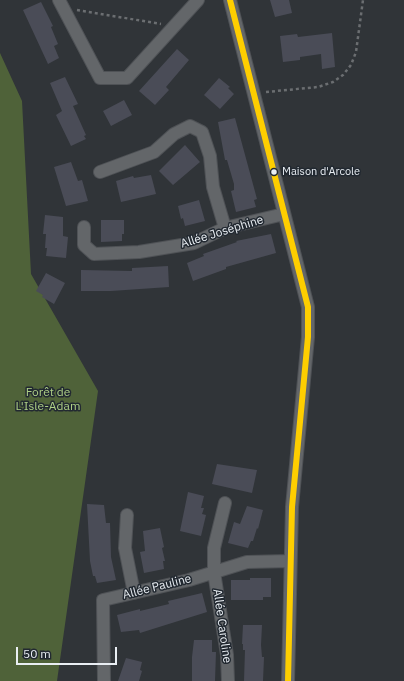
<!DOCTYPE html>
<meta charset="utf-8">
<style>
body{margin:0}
#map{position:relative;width:404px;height:681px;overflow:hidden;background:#303438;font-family:"IBM Plex Sans",sans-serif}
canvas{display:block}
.scale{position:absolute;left:16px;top:647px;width:101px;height:18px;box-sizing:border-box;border:2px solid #e9eef3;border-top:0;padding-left:5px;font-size:12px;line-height:14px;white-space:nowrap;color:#e9eef3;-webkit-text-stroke:3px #222931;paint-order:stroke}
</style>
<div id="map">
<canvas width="404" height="681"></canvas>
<div class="scale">50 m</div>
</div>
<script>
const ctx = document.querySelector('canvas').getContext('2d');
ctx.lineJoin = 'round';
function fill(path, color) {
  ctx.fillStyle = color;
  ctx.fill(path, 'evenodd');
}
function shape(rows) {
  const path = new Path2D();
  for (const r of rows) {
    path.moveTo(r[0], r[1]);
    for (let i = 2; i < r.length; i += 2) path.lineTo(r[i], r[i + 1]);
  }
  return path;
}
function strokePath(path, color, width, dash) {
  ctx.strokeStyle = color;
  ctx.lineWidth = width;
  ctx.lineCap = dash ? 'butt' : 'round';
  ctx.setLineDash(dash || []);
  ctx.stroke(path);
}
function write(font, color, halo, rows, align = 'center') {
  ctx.font = font + ' "IBM Plex Sans",sans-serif';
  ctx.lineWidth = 3;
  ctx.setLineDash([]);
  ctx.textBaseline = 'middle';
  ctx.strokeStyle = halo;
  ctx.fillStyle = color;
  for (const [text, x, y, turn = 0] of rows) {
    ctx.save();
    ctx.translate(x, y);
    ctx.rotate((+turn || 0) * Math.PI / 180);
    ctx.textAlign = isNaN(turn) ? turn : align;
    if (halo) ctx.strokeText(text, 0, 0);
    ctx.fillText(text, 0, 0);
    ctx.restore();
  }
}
fill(shape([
 [0,53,22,101,31,274,98,391,57,681,0,681]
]), '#4f6239');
fill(shape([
 [270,0,289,0,292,13,275,17],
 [41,2,53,26,51,27,58,44,54,46,59,58,48,64,23,10],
 [332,33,335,67,322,69,321,54,300,57,300,60,283,62,280,36,297,34,298,37],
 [177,49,189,60,166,87,169,90,155,105,139,91],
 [65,77,78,104,73,106,86,135,84,136,86,139,71,146,56,115,62,111,50,83],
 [219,78,230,87,228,88,234,94,220,109,204,95],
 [124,100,132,115,111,126,103,111],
 [235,118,257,199,254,200,256,207,236,212,231,191,234,190,234,184,227,160,225,160,218,122],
 [185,145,200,162,173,185,159,171],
 [71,162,78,181,82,180,88,201,66,206,54,167],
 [151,175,156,194,121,202,116,181,133,176,134,178],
 [199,200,205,221,185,226,183,218,181,219,178,206],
 [45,215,63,217,63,236,68,237,66,258,46,256,47,248,45,248,46,234,43,234],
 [101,220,124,220,124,234,122,234,122,241,101,242],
 [271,234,276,253,226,267,226,269,193,281,187,263,204,256,203,254,237,242,236,241],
 [168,266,169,287,111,291,81,291,81,270,132,271,132,268],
 [46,273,65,283,54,304,42,297,43,295,36,291],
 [217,464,257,470,252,493,212,484],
 [188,492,204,496,201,508,204,508,202,514,206,515,201,536,180,531],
 [87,504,104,505,106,523,110,523,111,557,116,580,97,583,95,576,93,576,90,561],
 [247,506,263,510,258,529,257,528,253,541,251,541,248,548,228,543,234,522,240,524],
 [160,528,164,547,162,548,165,561,163,561,164,569,144,573,140,552,145,551,143,531],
 [250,578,271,578,271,597,263,597,263,600,231,600,231,580,250,580],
 [202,593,207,612,140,633,139,630,121,632,117,615,140,609,140,611,169,604,168,601],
 [243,625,262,625,261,645,262,657,264,657,263,681,244,681,245,650,243,650,243,644,242,644],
 [194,640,212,640,212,652,216,652,215,681,192,681,192,657],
 [126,658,142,662,140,670,142,671,139,681,118,681]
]), '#4a4c57');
const street = shape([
 [59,0,100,78,127,78,198,0],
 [230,0,308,307,308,337,292,507,288,681],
 [100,172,154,152,174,134,190,126,202,132,210,156,213,187,225,228],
 [84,227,84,245,94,254,139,252,194,243,225,228,284,214],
 [225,503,214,548,214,572,227,655,228,681],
 [127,515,125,548,134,593],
 [104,681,103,600,189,580,247,562,290,561]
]);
strokePath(street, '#4f5256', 14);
strokePath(shape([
 [77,10,161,24],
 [266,92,318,87,333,82,343,75,351,65,356,52,363,0]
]), '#6b6e71', 2.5, [3, 3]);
strokePath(street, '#636669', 12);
strokePath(shape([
 [230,0,308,307,308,337,292,507,288,681]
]), '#fece00', 6);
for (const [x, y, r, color] of [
 [274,172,3.5,"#e9eef3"]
]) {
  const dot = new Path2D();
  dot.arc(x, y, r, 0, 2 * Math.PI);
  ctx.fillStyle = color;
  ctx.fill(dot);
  strokePath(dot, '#222931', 1.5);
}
write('11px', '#e9eef3', '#222931', [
 ["Maison d'Arcole",282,172]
], 'left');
write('12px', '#e9eef3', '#222931', [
 ["Allée Joséphine",222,232,-17],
 ["Allée Pauline",157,587,-14],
 ["Allée Caroline",222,626,82]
]);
write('12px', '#afd186', '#222931', [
 ["Forêt de",48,393],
 ["L'Isle-Adam",48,407]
]);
</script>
